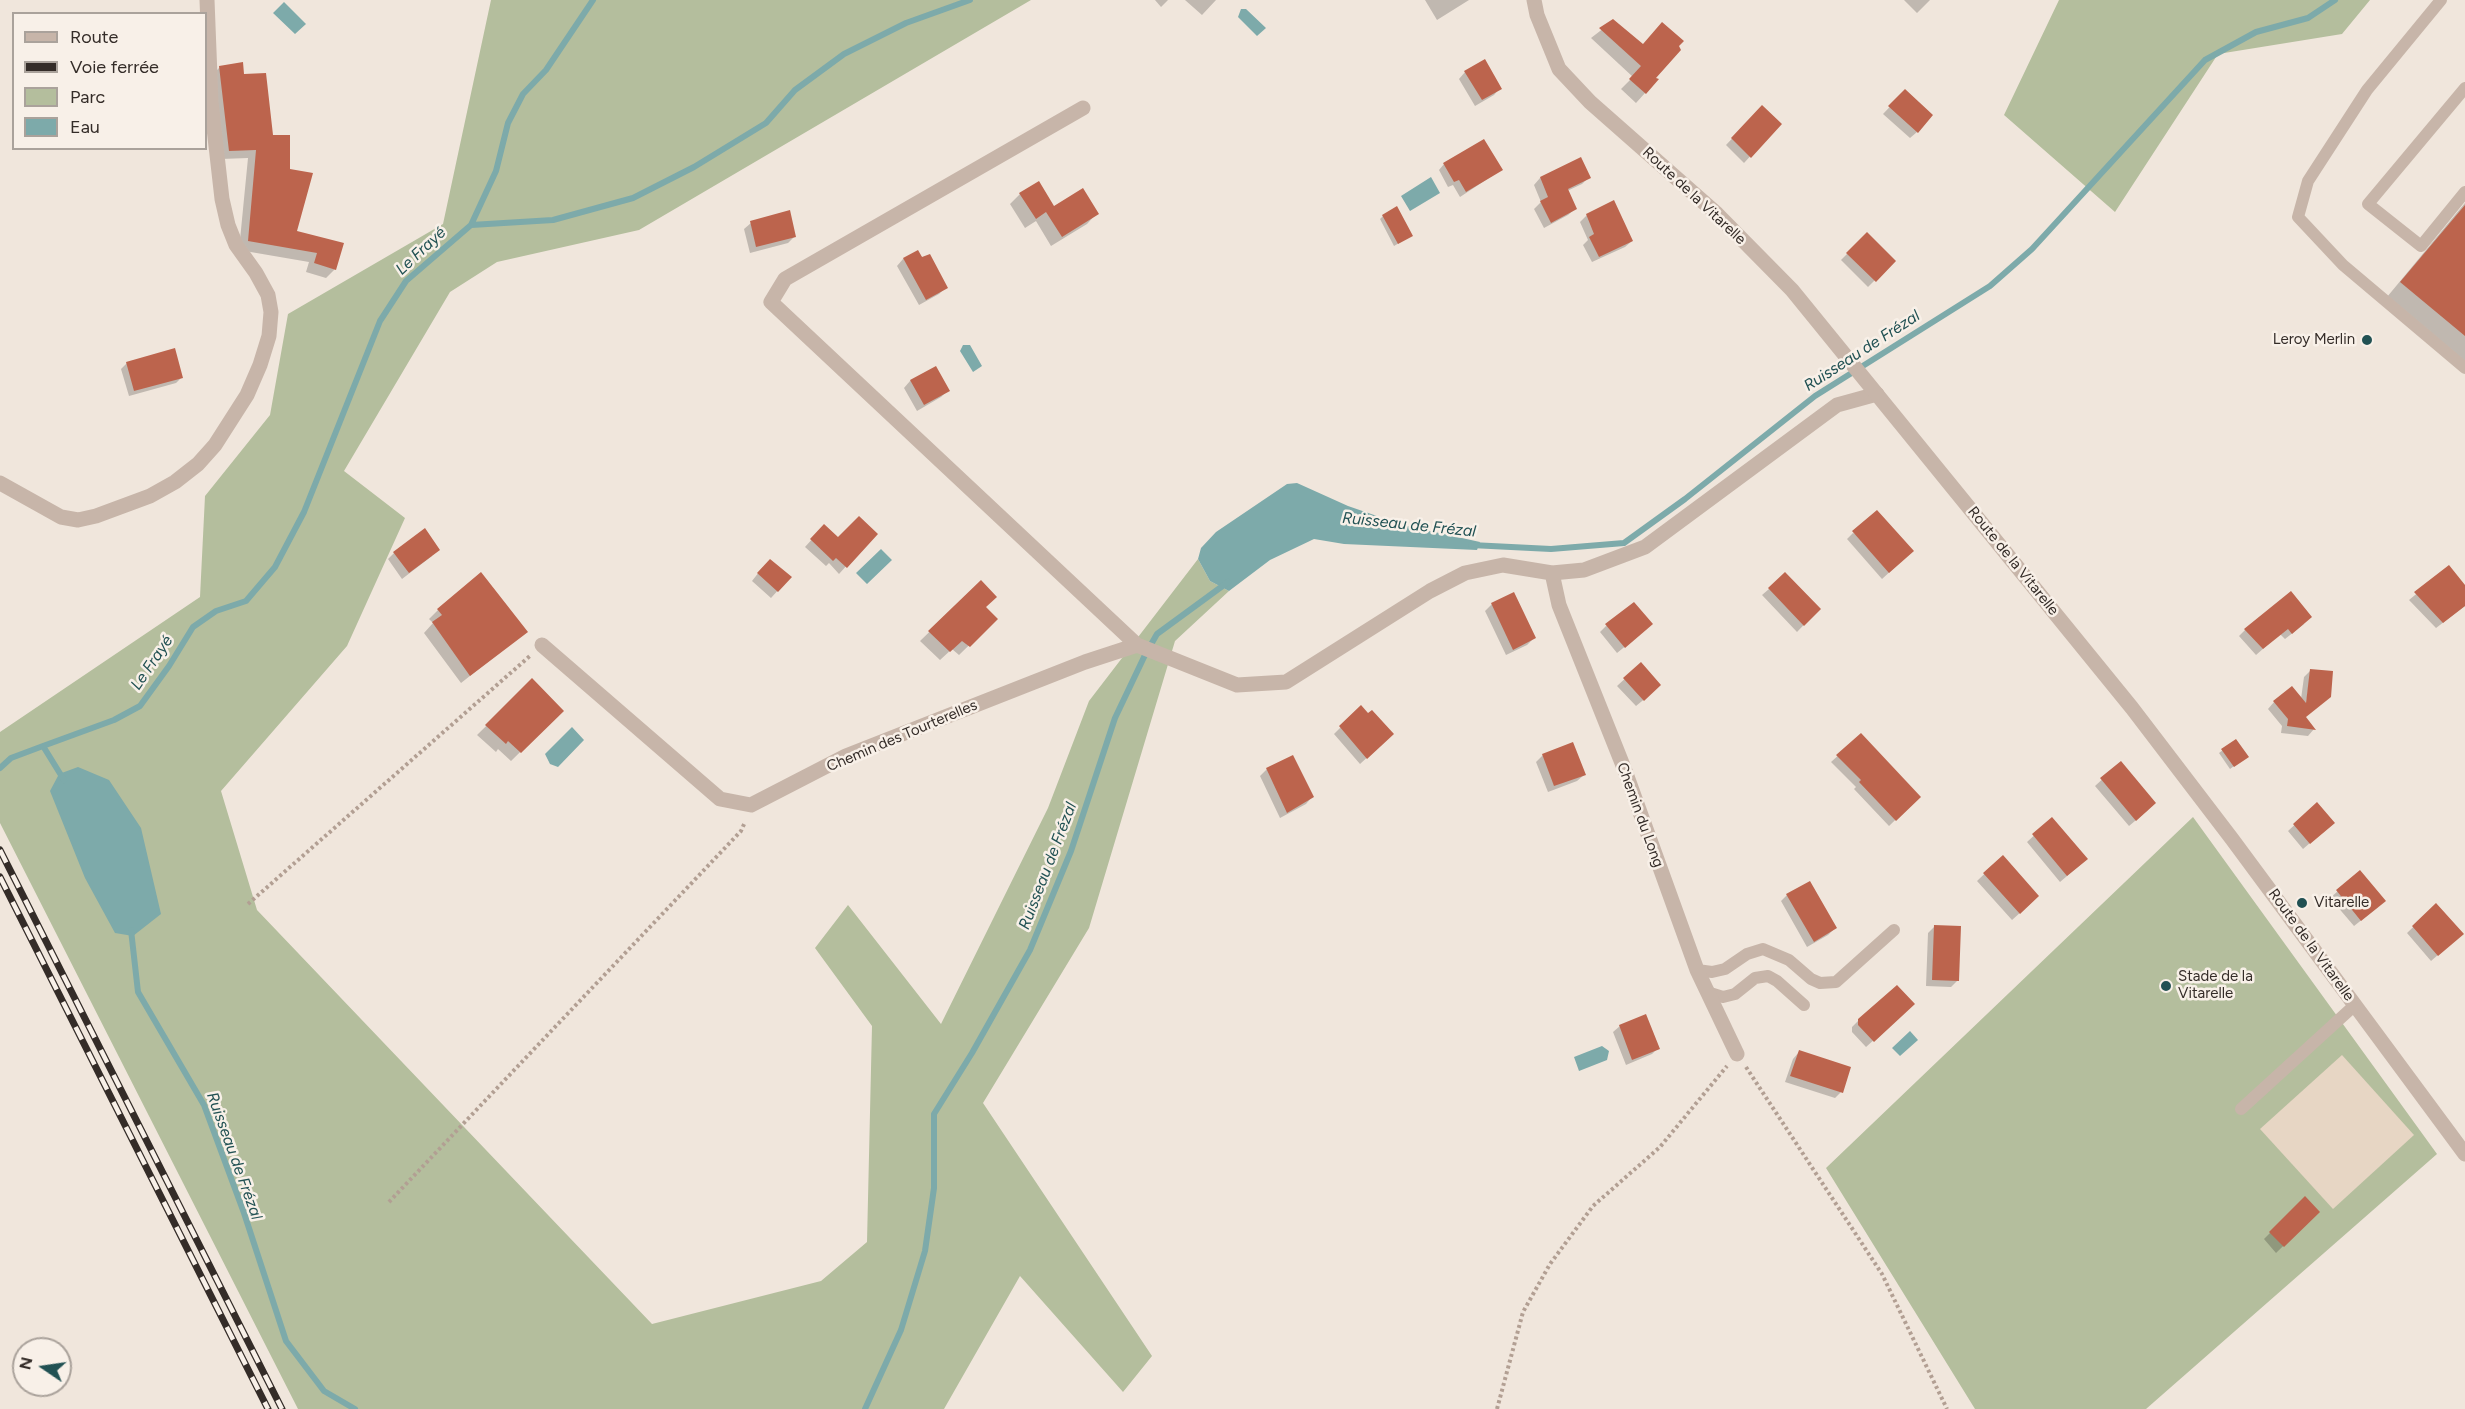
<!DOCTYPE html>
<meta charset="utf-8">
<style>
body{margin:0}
#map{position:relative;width:2465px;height:1409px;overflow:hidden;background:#f0e6dc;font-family:Figtree,sans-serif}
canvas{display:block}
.legend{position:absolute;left:12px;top:12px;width:195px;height:138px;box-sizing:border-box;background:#f8f0e8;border:2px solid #aaa29b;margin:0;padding:8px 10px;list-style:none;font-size:18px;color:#342c28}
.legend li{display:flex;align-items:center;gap:12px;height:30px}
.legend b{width:30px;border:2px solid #aaa29b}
.north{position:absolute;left:12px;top:1337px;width:60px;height:60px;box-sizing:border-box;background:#f8f0e8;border:2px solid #aaa29b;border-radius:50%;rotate:283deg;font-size:16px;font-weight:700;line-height:24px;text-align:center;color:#342c28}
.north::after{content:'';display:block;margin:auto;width:21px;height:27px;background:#215153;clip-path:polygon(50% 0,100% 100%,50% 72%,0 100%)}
</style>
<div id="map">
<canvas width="2465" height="1409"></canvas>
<ul class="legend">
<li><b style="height:8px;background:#c7b5a9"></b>Route</li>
<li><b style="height:8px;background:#342c28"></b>Voie ferrée</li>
<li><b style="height:16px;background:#b4be9d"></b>Parc</li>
<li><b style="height:16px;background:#7daaaa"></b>Eau</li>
</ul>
<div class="north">N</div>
</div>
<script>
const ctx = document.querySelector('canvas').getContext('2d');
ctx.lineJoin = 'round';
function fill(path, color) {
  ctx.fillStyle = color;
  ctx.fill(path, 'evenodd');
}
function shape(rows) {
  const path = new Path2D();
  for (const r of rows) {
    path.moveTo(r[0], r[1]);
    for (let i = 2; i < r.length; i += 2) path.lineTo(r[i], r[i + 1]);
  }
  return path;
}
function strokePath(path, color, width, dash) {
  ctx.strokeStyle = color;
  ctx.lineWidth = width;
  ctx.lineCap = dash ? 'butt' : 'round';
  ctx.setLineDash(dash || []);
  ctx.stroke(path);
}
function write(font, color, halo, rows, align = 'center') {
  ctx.font = font + ' Figtree,sans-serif';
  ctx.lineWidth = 5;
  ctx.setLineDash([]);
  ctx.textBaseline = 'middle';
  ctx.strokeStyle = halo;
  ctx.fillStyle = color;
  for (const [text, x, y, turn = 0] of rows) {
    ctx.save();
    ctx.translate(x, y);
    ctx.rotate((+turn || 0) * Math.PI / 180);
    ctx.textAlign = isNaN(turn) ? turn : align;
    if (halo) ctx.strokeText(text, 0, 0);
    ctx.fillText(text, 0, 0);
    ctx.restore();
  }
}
fill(shape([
 [491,0,1031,0,639,230,497,262,450,292,344,471,405,518,347,646,221,791,257,910,652,1324,821,1281,867,1242,872,1026,815,948,848,905,941,1024,1048,808,1089,701,1198,559,1210,581,1229,591,1175,641,1089,928,983,1103,1152,1356,1123,1392,1020,1276,944,1409,298,1409,0,823,0,732,200,597,205,496,270,415,288,314,443,224],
 [2059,0,2370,0,2342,34,2218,54,2115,212,2004,115],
 [2193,817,2437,1154,2146,1409,1975,1409,1826,1168]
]), '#b4be9d');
fill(shape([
 [2342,1055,2414,1135,2333,1209,2260,1129]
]), '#e7d6c4');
fill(shape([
 [284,2,306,24,295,34,273,13],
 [1241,9,1246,9,1266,28,1257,36,1238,17],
 [1431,177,1440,193,1410,211,1401,196],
 [963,345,970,345,982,366,973,372,960,351],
 [1297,483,1348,506,1403,525,1480,542,1477,550,1344,544,1314,539,1270,560,1229,591,1210,581,1198,559,1201,548,1216,532,1287,484],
 [881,549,892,560,867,584,856,573],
 [572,727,584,740,558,767,550,764,545,754],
 [78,767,109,780,141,828,161,914,133,936,115,933,85,878,50,791,59,774],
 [1910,1031,1918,1040,1900,1056,1892,1048],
 [1602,1046,1609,1051,1607,1060,1579,1071,1574,1057]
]), '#7daaaa');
fill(shape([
 [1155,0,1168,0,1161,7],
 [1185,0,1216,0,1202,15],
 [1425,0,1469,0,1437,20],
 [1904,0,1930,0,1917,13],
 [1613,21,1654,78,1645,93,1636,103,1621,89,1633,77,1591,38],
 [220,67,243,75,288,170,295,232,335,269,326,278,306,272,309,262,239,250,248,158,221,159,211,76],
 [1465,72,1500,88,1494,95,1475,106,1459,79],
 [1905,91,1917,132,1910,138,1883,114],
 [1762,107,1780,124,1744,163,1726,145],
 [1580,159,1589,177,1582,184,1567,191,1575,209,1568,215,1544,228,1534,209,1541,202,1534,185,1540,178],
 [1444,164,1501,170,1460,197,1453,185,1448,187,1439,170],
 [1020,194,1054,208,1097,213,1087,224,1051,246,1036,221,1025,228,1010,204],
 [2465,203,2465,362,2387,297],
 [1587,215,1632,241,1625,247,1592,262,1583,245,1588,240,1580,222],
 [1383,216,1411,236,1394,246,1380,219],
 [751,223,795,236,788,243,750,253,744,229],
 [1867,234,1894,261,1868,287,1841,260],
 [918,252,946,287,939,294,919,305,897,266,903,259],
 [127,363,181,378,176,383,129,396,121,369],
 [935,368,948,390,941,397,917,411,904,388,910,381],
 [824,526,838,540,875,534,839,574,829,563,826,566,805,547],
 [1853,533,1905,558,1882,579,1847,539],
 [394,553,432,556,402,579,388,559],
 [763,567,790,577,771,598,752,581],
 [2449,567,2465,588,2465,606,2436,628,2409,600],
 [981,582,984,608,996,619,959,655,952,649,940,660,920,641],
 [1769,589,1819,609,1797,632,1762,595],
 [1492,604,1534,638,1527,645,1506,655,1485,611],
 [438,610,526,632,461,683,424,633,433,623,429,619],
 [2304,624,2285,639,2280,634,2256,655,2239,636,2245,630],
 [1606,626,1644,631,1617,653,1600,632],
 [1641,664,1653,692,1636,706,1617,686],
 [2311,670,2304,718,2314,729,2308,736,2281,733,2282,726,2268,709,2274,702,2301,699,2304,677],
 [532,681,562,711,511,761,498,749,496,752,477,735],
 [1361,707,1385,741,1360,764,1334,734],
 [1861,735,1919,797,1889,826,1854,789,1856,787,1831,762],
 [2235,741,2244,759,2230,769,2219,753],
 [1543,755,1584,775,1577,781,1548,792,1536,762],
 [2120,763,2148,810,2129,826,2095,786],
 [1267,769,1312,797,1306,804,1280,818,1260,776],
 [2317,804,2326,829,2303,849,2288,831],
 [2052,819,2080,865,2060,882,2027,842],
 [2002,857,2031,903,2012,920,1977,881],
 [2360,872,2378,907,2354,926,2330,898],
 [1787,895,1835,928,1828,935,1807,947,1781,901],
 [2436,905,2455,940,2431,961,2407,933],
 [1935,926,1958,980,1951,987,1926,986,1928,933],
 [1906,1011,1866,1047,1852,1032,1852,1027,1859,1020],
 [1620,1026,1658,1048,1652,1054,1626,1065,1613,1032],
 [1799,1052,1841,1092,1835,1098,1785,1082,1793,1059],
 [2305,1198,2318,1212,2276,1253,2264,1239]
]), '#0003');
strokePath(shape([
 [471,225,496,171,508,123,523,94,546,70,593,0],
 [1471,545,1551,549,1624,543,1685,499,1815,396,1990,286,2032,249,2205,60,2256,32,2308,18,2335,0],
 [43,746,114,720,140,706,169,666,193,627,216,611,246,601,275,567,304,512,380,321,406,281,471,225,553,220,633,198,694,167,766,123,795,90,844,54,906,23,970,0],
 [0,768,11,758,43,746,64,780],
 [131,930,138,992,204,1105,244,1213,286,1341,324,1391,355,1409],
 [865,1409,901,1330,925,1251,934,1188,934,1114,972,1053,1030,950,1071,851,1115,718,1145,655,1157,634,1228,582]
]), '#7daaaa', 6);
fill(shape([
 [1613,19,1643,44,1662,22,1684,41,1679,46,1681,50,1656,78,1659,79,1646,94,1629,79,1641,66,1599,28],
 [1485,59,1502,89,1482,100,1464,71],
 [243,62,244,74,266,73,273,135,290,135,290,169,313,173,297,231,344,243,336,270,314,263,317,253,248,241,256,150,229,151,219,66],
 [1905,89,1933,115,1918,133,1888,106],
 [1762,105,1782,124,1751,158,1731,138],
 [1484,139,1503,170,1466,192,1459,180,1454,182,1443,163],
 [1581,157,1591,178,1568,189,1577,209,1551,223,1540,201,1548,197,1540,177],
 [1039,181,1054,206,1083,188,1099,214,1062,237,1046,212,1036,219,1019,193],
 [1614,200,1633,241,1599,257,1589,237,1594,234,1586,214],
 [2465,205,2465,336,2400,282],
 [1397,206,1413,236,1398,244,1382,215],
 [790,210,796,237,756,247,750,221],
 [1867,232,1896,261,1876,282,1846,253],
 [918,250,922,257,930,254,948,288,926,300,903,258],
 [175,348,183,378,134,391,126,362],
 [936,366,950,391,924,405,910,380],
 [1877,510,1914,551,1889,573,1852,531],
 [859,516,878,534,847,568,836,558,833,561,810,539,824,524,838,537],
 [425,528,440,550,409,573,393,552],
 [770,559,792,577,778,592,757,573],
 [2449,565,2465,585,2465,606,2443,623,2414,592],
 [481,572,528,632,470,676,432,622,442,615,437,609],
 [1785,572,1821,609,1804,626,1768,588],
 [981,580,997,597,986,607,998,619,970,647,962,641,950,652,928,631],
 [2291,591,2312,617,2292,634,2288,629,2263,649,2244,629],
 [1514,592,1536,638,1513,650,1491,603],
 [1634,602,1653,624,1625,648,1605,624],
 [1641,662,1661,685,1644,701,1623,678],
 [2310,669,2333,671,2331,697,2306,717,2316,730,2287,726,2288,719,2273,701,2292,686,2306,703],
 [532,678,564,711,521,753,508,741,506,744,485,725],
 [1361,705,1368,713,1372,710,1394,734,1367,759,1339,726],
 [1861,733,1921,797,1896,821,1859,782,1861,780,1836,755],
 [2236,739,2249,757,2234,767,2221,749],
 [1573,742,1586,775,1554,786,1542,754],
 [1293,755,1314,797,1287,813,1266,768],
 [2121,761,2156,803,2136,821,2100,778],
 [2317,802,2335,823,2310,844,2293,824],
 [2052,817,2088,859,2067,876,2032,834],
 [2003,855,2039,896,2020,914,1983,873],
 [2360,870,2386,901,2361,921,2336,890],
 [1810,881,1837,928,1814,942,1786,894],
 [2436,903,2464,934,2438,956,2412,926],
 [1934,925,1961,926,1959,981,1932,980],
 [1897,985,1915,1004,1874,1042,1858,1025,1858,1019],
 [1646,1014,1660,1049,1632,1060,1619,1025],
 [1799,1050,1851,1067,1843,1093,1790,1076],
 [2305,1196,2320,1212,2284,1247,2269,1232]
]), '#bc644d');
strokePath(shape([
 [248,904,531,655],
 [1746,1067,1882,1274,1947,1409],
 [389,1202,741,831,745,822],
 [1497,1409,1523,1312,1550,1264,1593,1206,1660,1147,1727,1066]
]), '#b29f93', 4, [3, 3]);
strokePath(shape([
 [2441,0,2367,90,2308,181,2298,217,2343,265,2465,368],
 [2465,88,2368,204,2421,246,2465,192],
 [1697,970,1712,972,1725,969,1747,954,1763,949,1789,960,1811,979,1820,983,1836,982,1894,930],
 [1707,992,1723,997,1735,994,1755,978,1768,976,1777,981,1804,1005],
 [2241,1109,2355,1005]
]), '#c7b5a9', 12);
strokePath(shape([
 [1083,108,785,279,771,302,1137,645,1237,685,1286,682,1430,591,1465,573,1503,565,1552,573,1584,570,1645,547,1837,405,1877,394],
 [0,483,61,517,78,520,96,516,150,496,175,482,198,464,215,445,247,395,260,365,269,336,271,312,268,295,256,273,236,245,228,225,222,199,211,102,207,0],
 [1552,573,1559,605,1624,768,1697,970,1737,1054],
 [542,645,720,799,751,805,846,756,1085,662,1137,645]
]), '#c7b5a9', 15);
strokePath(shape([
 [1534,0,1537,15,1559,69,1590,102,1717,214,1792,290,2132,708,2232,839,2465,1154]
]), '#c7b5a9', 15);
const rail = shape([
 [0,850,282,1409],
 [0,877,268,1409]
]);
strokePath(rail, '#342c28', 7);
strokePath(rail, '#f8f0e8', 4.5, [14]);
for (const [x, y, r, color] of [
 [2367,340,6,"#215153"],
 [2302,903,6,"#215153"],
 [2166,986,6,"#215153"]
]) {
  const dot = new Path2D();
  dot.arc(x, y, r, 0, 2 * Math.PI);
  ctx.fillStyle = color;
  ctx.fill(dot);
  strokePath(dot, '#f8f0e8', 2);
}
write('15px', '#342c28', '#f8f0e8', [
 ["Route de la Vitarelle",1694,196,43],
 ["Route de la Vitarelle",2013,561,51],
 ["Chemin des Tourterelles",902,736,-23],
 ["Chemin du Long",1640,815,70],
 ["Route de la Vitarelle",2311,945,54]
]);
write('15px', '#342c28', '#f8f0e8', [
 ["Leroy Merlin",2355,340,"right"],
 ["Vitarelle",2314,903],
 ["Stade de la",2178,977],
 ["Vitarelle",2178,994]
], 'left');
write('italic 16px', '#215153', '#f8f0e8', [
 ["Le Frayé",421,251,-43],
 ["Ruisseau de Frézal",1862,351,-33],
 ["Ruisseau de Frézal",1409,525,6],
 ["Le Frayé",152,663,-56],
 ["Ruisseau de Frézal",1048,866,-69],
 ["Ruisseau de Frézal",234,1156,70]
]);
</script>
